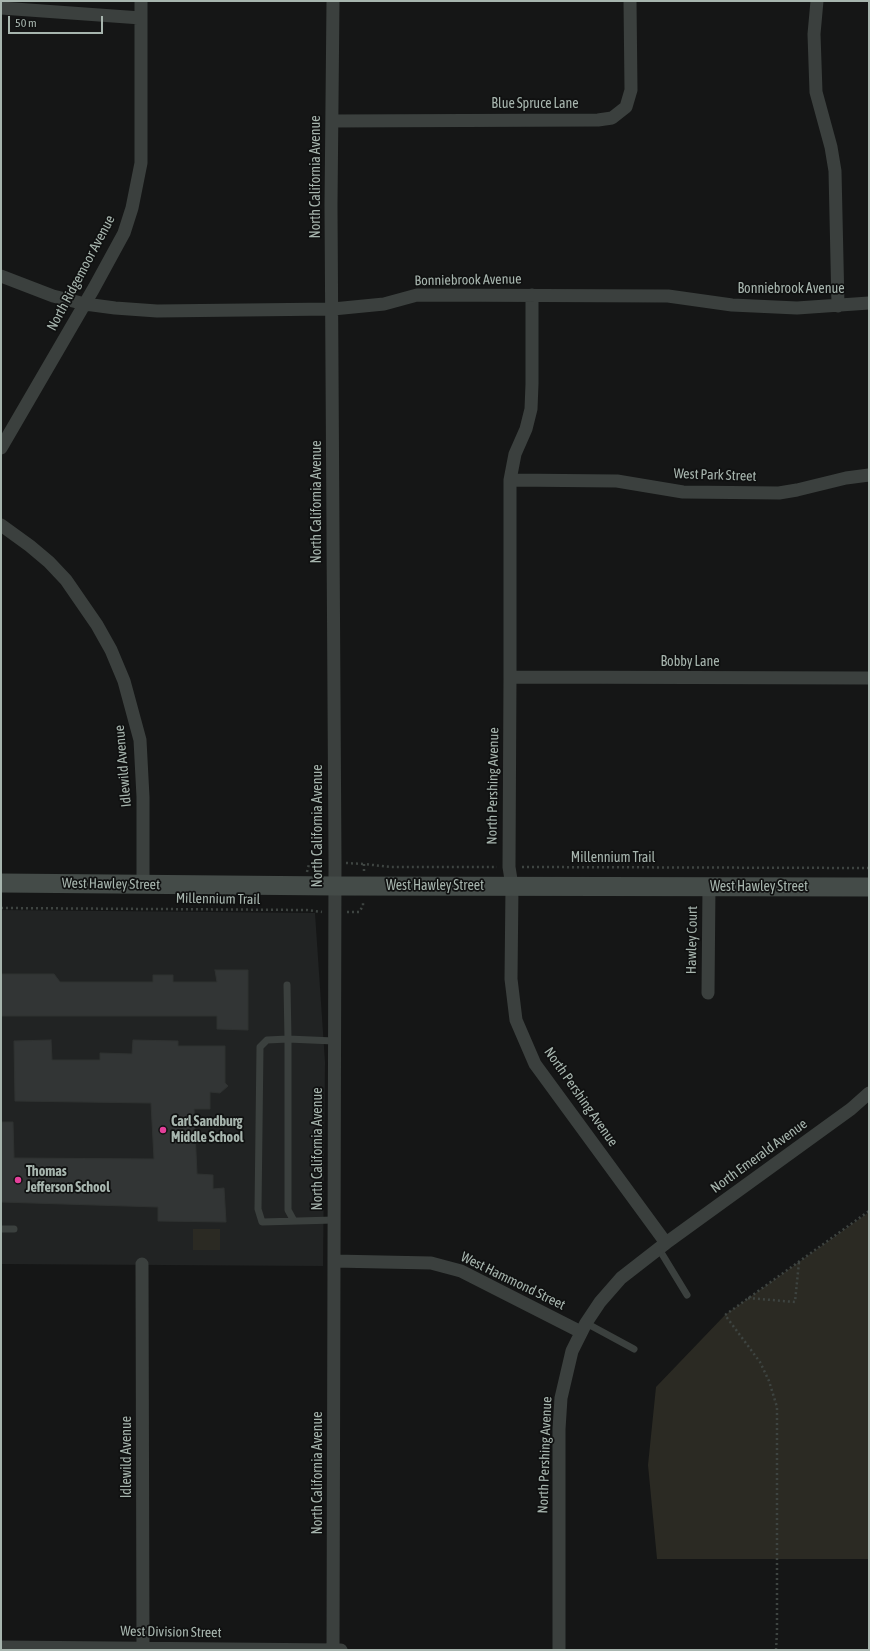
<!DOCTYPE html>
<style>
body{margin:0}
#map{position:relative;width:870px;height:1651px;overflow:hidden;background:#151616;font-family:"Asap Condensed",sans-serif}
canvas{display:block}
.frame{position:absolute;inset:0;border:2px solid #a7b5ae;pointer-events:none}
.scale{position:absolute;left:8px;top:16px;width:95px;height:18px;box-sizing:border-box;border:2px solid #a7b5ae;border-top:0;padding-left:5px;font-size:12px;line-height:14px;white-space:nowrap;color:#a7b5ae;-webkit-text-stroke:3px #101111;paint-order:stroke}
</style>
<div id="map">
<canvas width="870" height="1651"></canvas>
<div class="frame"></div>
<div class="scale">50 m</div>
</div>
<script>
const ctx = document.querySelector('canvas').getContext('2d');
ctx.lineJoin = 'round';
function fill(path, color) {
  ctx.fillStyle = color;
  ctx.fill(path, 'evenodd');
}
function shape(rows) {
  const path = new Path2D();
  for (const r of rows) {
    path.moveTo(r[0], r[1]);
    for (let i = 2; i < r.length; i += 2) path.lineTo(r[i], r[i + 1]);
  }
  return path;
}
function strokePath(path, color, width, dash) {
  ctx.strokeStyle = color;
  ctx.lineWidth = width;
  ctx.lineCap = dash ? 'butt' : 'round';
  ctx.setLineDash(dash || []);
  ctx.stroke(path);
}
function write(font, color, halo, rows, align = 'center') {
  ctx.font = font + ' "Asap Condensed",sans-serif';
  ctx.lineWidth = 3.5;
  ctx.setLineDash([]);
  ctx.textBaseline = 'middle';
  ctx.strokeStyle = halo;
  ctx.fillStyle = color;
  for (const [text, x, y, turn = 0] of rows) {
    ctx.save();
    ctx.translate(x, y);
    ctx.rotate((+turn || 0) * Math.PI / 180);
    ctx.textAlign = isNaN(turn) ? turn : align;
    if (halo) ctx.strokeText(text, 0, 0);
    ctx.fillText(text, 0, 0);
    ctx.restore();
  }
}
fill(shape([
 [1,910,315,913,325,1062,323,1266,1,1264]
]), '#212323');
fill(shape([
 [869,1212,869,1559,657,1559,648,1465,656,1387,725,1315],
 [193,1229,220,1229,220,1250,193,1250]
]), '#2b2a23');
const building = shape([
 [215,970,248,970,248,1030,217,1029,217,1016,1,1016,1,974,54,974,60,982,153,982,153,975,173,975,173,982,217,982,215,970],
 [51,1040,52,1060,100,1060,100,1053,132,1054,133,1040,178,1041,178,1046,225,1046,225,1083,228,1086,220,1093,210,1092,210,1109,194,1109,197,1174,213,1175,213,1189,224,1188,226,1222,158,1221,158,1207,1,1202,1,1122,13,1122,14,1158,154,1159,151,1103,15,1101,14,1041,51,1040]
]);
fill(building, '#323535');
strokePath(building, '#2f3231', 1);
strokePath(shape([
 [346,863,364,864],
 [522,867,869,868],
 [364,871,364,864,391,867,497,867],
 [307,872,309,864,323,863],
 [1,908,307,910,322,912],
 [347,912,359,912,363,906,363,902],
 [748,1298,795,1302,799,1262],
 [776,1650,777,1632,777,1407,769,1381,760,1362,725,1315,869,1211]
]), '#3e4441', 2.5, [2, 3]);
strokePath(shape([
 [287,985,288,1039,267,1040,260,1047,258,1209,262,1222,334,1220],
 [294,1221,288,1210,288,1039,334,1041],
 [1,1229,14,1229],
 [659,1249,687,1295],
 [586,1323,634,1349]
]), '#3b403e', 7);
strokePath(shape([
 [333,1,331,205,335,863,333,1650],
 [817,1,814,34,816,92,831,147,835,171,838,306],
 [1,8,141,18],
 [332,121,598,120,612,118,626,107,631,90,630,1],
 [1,276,53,296,85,304,115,308,157,311,333,309,384,304,417,295,668,296,732,305,797,308,869,303],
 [532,295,532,384,531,409,526,429,515,454,510,480,510,677,509,867,512,886,511,979,516,1020,535,1064,666,1243],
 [1,448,94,288,124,233,132,208,141,163,141,1],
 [510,480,617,481,683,492,779,493,797,490,846,478,869,475],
 [1,525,30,546,49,562,66,580,97,625,111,650,124,681,140,740,143,797,143,884],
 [510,677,869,678],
 [708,993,709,886],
 [334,1261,431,1263,461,1271,581,1332],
 [142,1264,143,1650],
 [1,1647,341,1650],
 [559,1650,559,1429,561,1398,572,1351,586,1323,600,1302,621,1278,666,1243,851,1109,869,1093]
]), '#3b403e', 13);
strokePath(shape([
 [1,883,335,886,869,887]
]), '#444b48', 19);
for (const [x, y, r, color] of [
 [163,1130,4,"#e43f9a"],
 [18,1180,4,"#e43f9a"]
]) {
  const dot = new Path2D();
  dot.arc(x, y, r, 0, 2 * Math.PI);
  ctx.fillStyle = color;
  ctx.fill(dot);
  strokePath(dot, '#101111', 1.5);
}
write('14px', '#a7b5ae', '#101111', [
 ["Blue Spruce Lane",535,104],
 ["North California Avenue",316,177,-90],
 ["North Ridgemoor Avenue",81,273,-62],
 ["Bonniebrook Avenue",468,280,-1],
 ["Bonniebrook Avenue",791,289],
 ["West Park Street",715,475,2],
 ["North California Avenue",317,502,-90],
 ["Bobby Lane",690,662],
 ["Idlewild Avenue",123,766,-95],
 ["North Pershing Avenue",493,786,-89],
 ["North California Avenue",318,826,-90],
 ["Millennium Trail",613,858],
 ["West Hawley Street",111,884,1],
 ["West Hawley Street",435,886],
 ["West Hawley Street",759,887],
 ["Millennium Trail",218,899,1],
 ["Hawley Court",692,940,-89],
 ["North Pershing Avenue",581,1097,55],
 ["North California Avenue",318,1149,-90],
 ["North Emerald Avenue",759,1156,-36],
 ["West Hammond Street",513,1281,26],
 ["North Pershing Avenue",545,1455,-88],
 ["Idlewild Avenue",127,1457,-90],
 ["North California Avenue",318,1473,-90],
 ["West Division Street",171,1632,1]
]);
write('bold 14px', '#a7b5ae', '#101111', [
 ["Carl Sandburg",171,1122],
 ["Middle School",171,1138],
 ["Thomas",26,1172],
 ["Jefferson School",26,1188]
], 'left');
</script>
